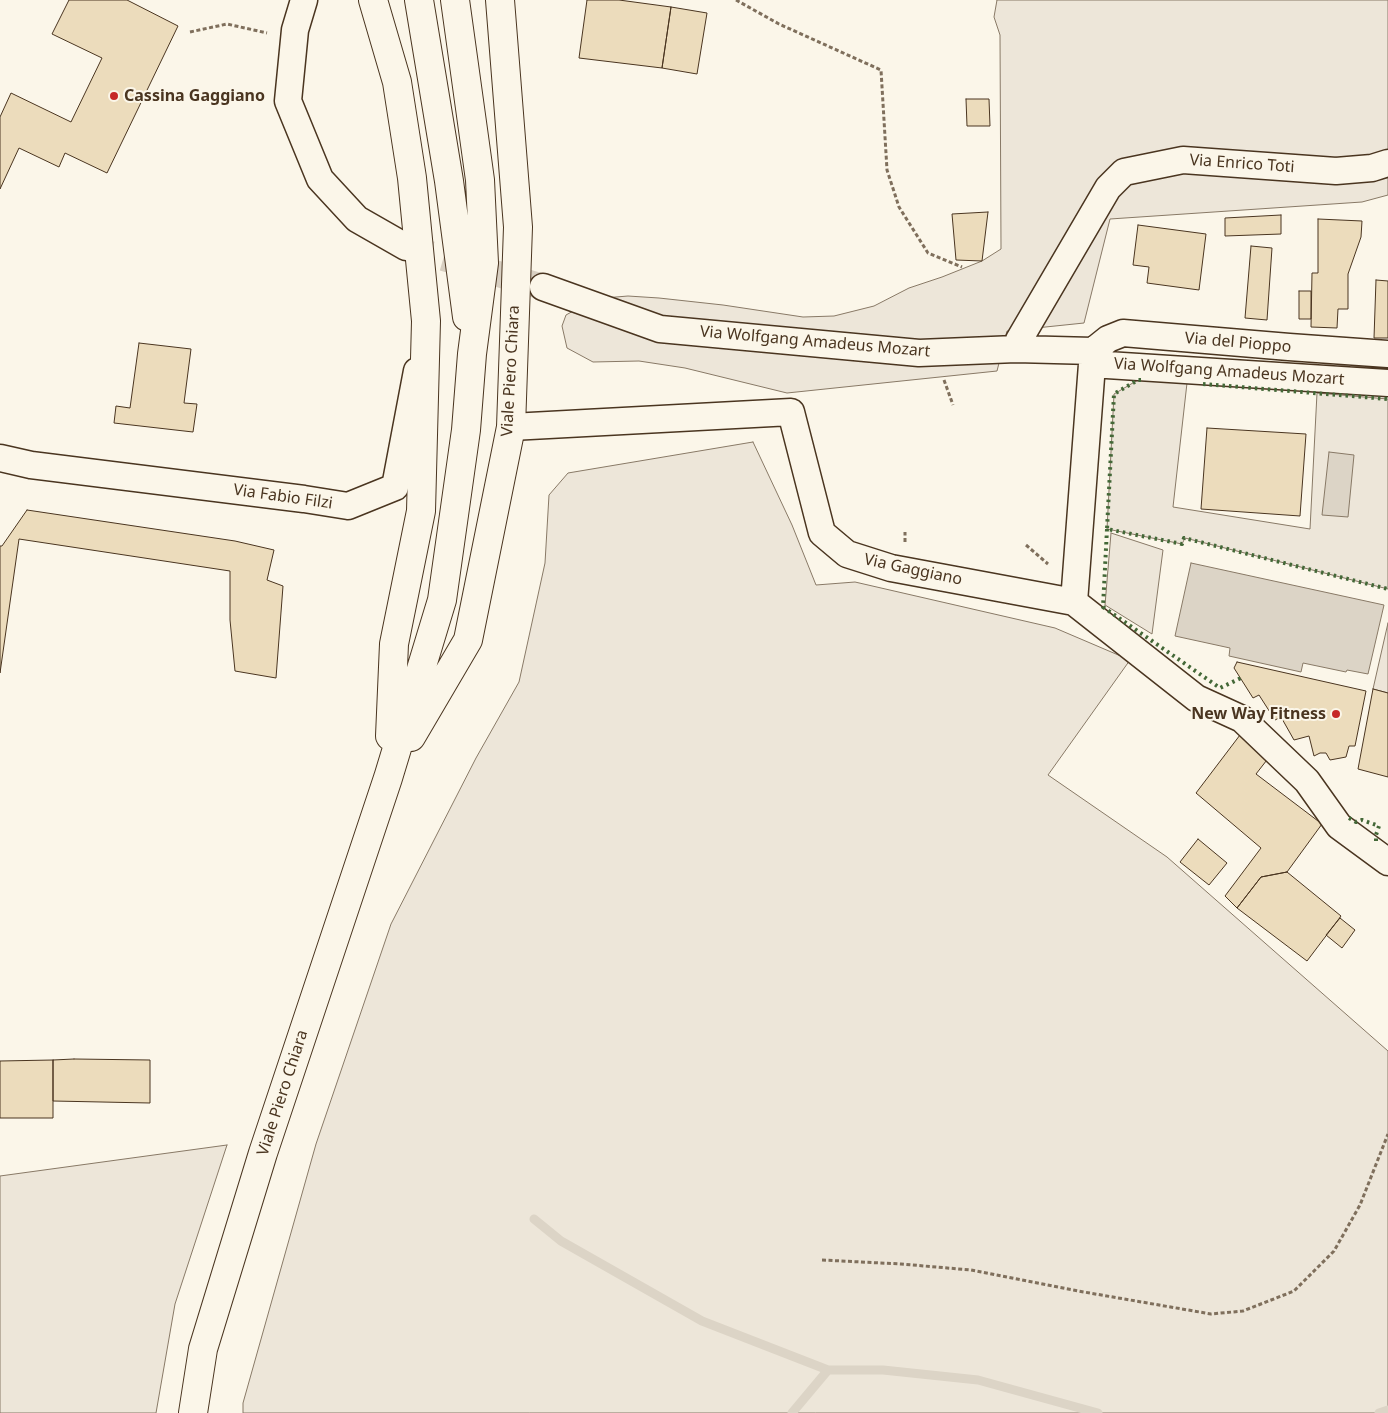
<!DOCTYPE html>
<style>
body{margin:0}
canvas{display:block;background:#fbf6e9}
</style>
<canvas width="1388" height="1413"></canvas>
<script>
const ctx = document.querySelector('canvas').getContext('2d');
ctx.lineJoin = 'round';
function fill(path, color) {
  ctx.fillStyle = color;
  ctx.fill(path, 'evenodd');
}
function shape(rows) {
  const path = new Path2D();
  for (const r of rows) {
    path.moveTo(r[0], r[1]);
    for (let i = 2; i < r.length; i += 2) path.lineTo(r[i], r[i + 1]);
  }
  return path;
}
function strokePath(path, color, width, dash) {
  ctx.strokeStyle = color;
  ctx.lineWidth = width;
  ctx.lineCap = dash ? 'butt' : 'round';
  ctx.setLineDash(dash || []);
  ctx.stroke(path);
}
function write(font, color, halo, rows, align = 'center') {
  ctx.font = font + ' "Noto Sans",sans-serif';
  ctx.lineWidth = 4;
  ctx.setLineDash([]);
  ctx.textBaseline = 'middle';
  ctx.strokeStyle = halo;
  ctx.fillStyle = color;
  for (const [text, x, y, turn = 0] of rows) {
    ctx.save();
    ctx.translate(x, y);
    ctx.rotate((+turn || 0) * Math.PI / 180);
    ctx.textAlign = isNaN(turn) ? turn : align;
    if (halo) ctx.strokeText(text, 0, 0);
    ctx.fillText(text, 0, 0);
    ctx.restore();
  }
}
const green = shape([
 [997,0,1388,0,1388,195,1362,202,1110,219,1084,323,1007,331,997,371,787,393,685,368,639,361,593,362,567,348,562,326,566,315,584,305,604,298,628,296,659,298,723,305,803,317,834,316,874,306,909,288,942,277,982,261,1001,249,1000,35,994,17,997,0],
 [1138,380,1187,383,1173,507,1310,529,1317,393,1388,399,1388,589,1185,538,1182,544,1107,529,1114,394,1138,380],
 [753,442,792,525,816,585,855,582,1055,628,1130,660,1048,775,1167,857,1388,1051,1388,1413,243,1413,243,1403,316,1144,391,924,476,758,519,682,545,563,549,495,568,473,753,442],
 [1111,533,1163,550,1152,634,1105,605,1111,533],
 [1388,623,1388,693,1373,689,1388,623],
 [227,1145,175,1304,156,1413,0,1413,0,1176,227,1145]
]);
fill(green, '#ede6d9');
strokePath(green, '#887966', 1);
const water = shape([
 [1329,452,1354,455,1348,517,1322,515,1329,452],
 [1191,563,1384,605,1368,674,1347,670,1346,672,1303,663,1301,672,1229,656,1230,648,1175,636,1191,563]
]);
fill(water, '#dcd4c6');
strokePath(water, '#887966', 1);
strokePath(shape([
 [534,1219,561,1241,702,1321,828,1370,883,1370,978,1380,1098,1413],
 [792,1413,828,1370],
 [1379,1413,1388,1410]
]), '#dcd4c6', 9);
const building = shape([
 [69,0,127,0,178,26,107,173,65,153,59,167,19,148,0,189,0,117,11,93,71,122,102,58,52,34,69,0],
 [587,0,619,0,671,7,662,68,579,58,587,0],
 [671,7,707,13,697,74,662,68,671,7],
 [966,99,989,99,990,126,967,126,966,99],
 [988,212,982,261,956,260,952,214,988,212],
 [1281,215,1281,234,1225,236,1225,218,1281,215],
 [1318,219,1362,221,1361,237,1348,274,1348,309,1338,309,1337,328,1311,327,1312,273,1318,273,1318,219],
 [1138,225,1206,234,1199,290,1147,283,1149,267,1133,265,1138,225],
 [1251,246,1272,248,1267,320,1245,318,1251,246],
 [1376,280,1388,281,1388,338,1374,338,1376,280],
 [1299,291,1311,291,1311,319,1299,319,1299,291],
 [139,343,191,349,184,403,197,404,193,432,114,423,116,406,130,408,139,343],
 [1207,428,1306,434,1300,516,1201,509,1207,428],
 [27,510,235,541,274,550,267,580,283,586,276,678,235,671,230,620,230,571,19,539,0,673,0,546,2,546,27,510],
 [1237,662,1366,691,1355,746,1349,746,1346,757,1330,760,1326,753,1320,753,1314,756,1309,736,1294,740,1281,717,1275,720,1259,695,1253,698,1234,668,1237,662],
 [1373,689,1388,693,1388,777,1358,769,1373,689],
 [1240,735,1270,756,1256,774,1322,824,1287,872,1261,877,1237,908,1225,896,1261,848,1196,793,1240,735],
 [1198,839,1227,863,1209,885,1180,862,1198,839],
 [1287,872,1341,916,1307,961,1237,908,1261,877,1287,872],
 [1340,918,1355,930,1342,948,1326,935,1340,918],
 [74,1059,150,1060,150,1103,53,1101,53,1060,74,1059],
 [53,1060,53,1118,0,1118,0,1061,53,1060]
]);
fill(building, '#ecdcbc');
strokePath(building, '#4a3520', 1);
strokePath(shape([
 [406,247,543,287]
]), '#d8cfc1', 26, [26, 13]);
const minor = shape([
 [304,0,295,30,288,101,320,179,357,219,406,247],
 [543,287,660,329,919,353,1016,349,1093,351,1107,365,1388,383],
 [1016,349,1019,340,1108,188,1124,172,1183,160,1336,171,1372,168,1388,163],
 [1093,351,1108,339,1123,333,1289,347,1388,354],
 [511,427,791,412,822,533,847,554,891,568,1074,602,1093,351],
 [0,458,31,465,304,499,348,506,395,487,417,371],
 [1074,602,1196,698,1242,719,1307,781,1339,826,1388,862]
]);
const tertiary = shape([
 [373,0,397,82,412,178,426,321,421,511,394,644,390,736],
 [419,0,449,181,467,317],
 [411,737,468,640,511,427,518,227,500,0],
 [193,1413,203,1349,263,1153,388,778,442,600,466,430,472,354,484,263,480,180,455,0]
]);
strokePath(minor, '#4a3520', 29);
strokePath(tertiary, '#4a3520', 30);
strokePath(shape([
 [736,0,779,24,881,70,887,170,899,207,928,253,962,267],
 [190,32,227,24,267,33],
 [944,380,953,405],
 [905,542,905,532],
 [1026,545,1048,564],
 [822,1260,901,1264,971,1270,1078,1291,1211,1314,1243,1311,1294,1291,1334,1251,1360,1205,1388,1134]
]), '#7f6f5c', 3, [4, 2.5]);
strokePath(minor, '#fbf6e9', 26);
strokePath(tertiary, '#fbf6e9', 28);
strokePath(shape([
 [1141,380,1138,380,1114,394,1107,529,1182,544,1184,538,1388,589],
 [1203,384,1388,399],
 [1107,529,1103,607,1220,688,1241,678],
 [1349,818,1356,822,1362,820,1379,826,1376,835,1376,842]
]), '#436837', 4, [2.5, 4]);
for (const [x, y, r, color] of [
 [114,96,5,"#c62828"],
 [1336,714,5,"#c62828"]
]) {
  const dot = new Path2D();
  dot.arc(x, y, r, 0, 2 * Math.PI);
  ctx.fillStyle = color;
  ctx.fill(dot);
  strokePath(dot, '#fbf6e9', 2);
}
write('bold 16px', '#4a3520', '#fbf6e9', [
 ["Cassina Gaggiano",124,96],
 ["New Way Fitness",1326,714,"right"]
], 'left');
write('16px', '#4a3520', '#fbf6e9', [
 ["Via Enrico Toti",1242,164,4],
 ["Via Wolfgang Amadeus Mozart",815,342,5],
 ["Via del Pioppo",1238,343,5],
 ["Viale Piero Chiara",511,371,-87],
 ["Via Wolfgang Amadeus Mozart",1229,372,4],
 ["Via Fabio Filzi",283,497,8],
 ["Via Gaggiano",913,570,12],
 ["Viale Piero Chiara",283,1093,-72]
]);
</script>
